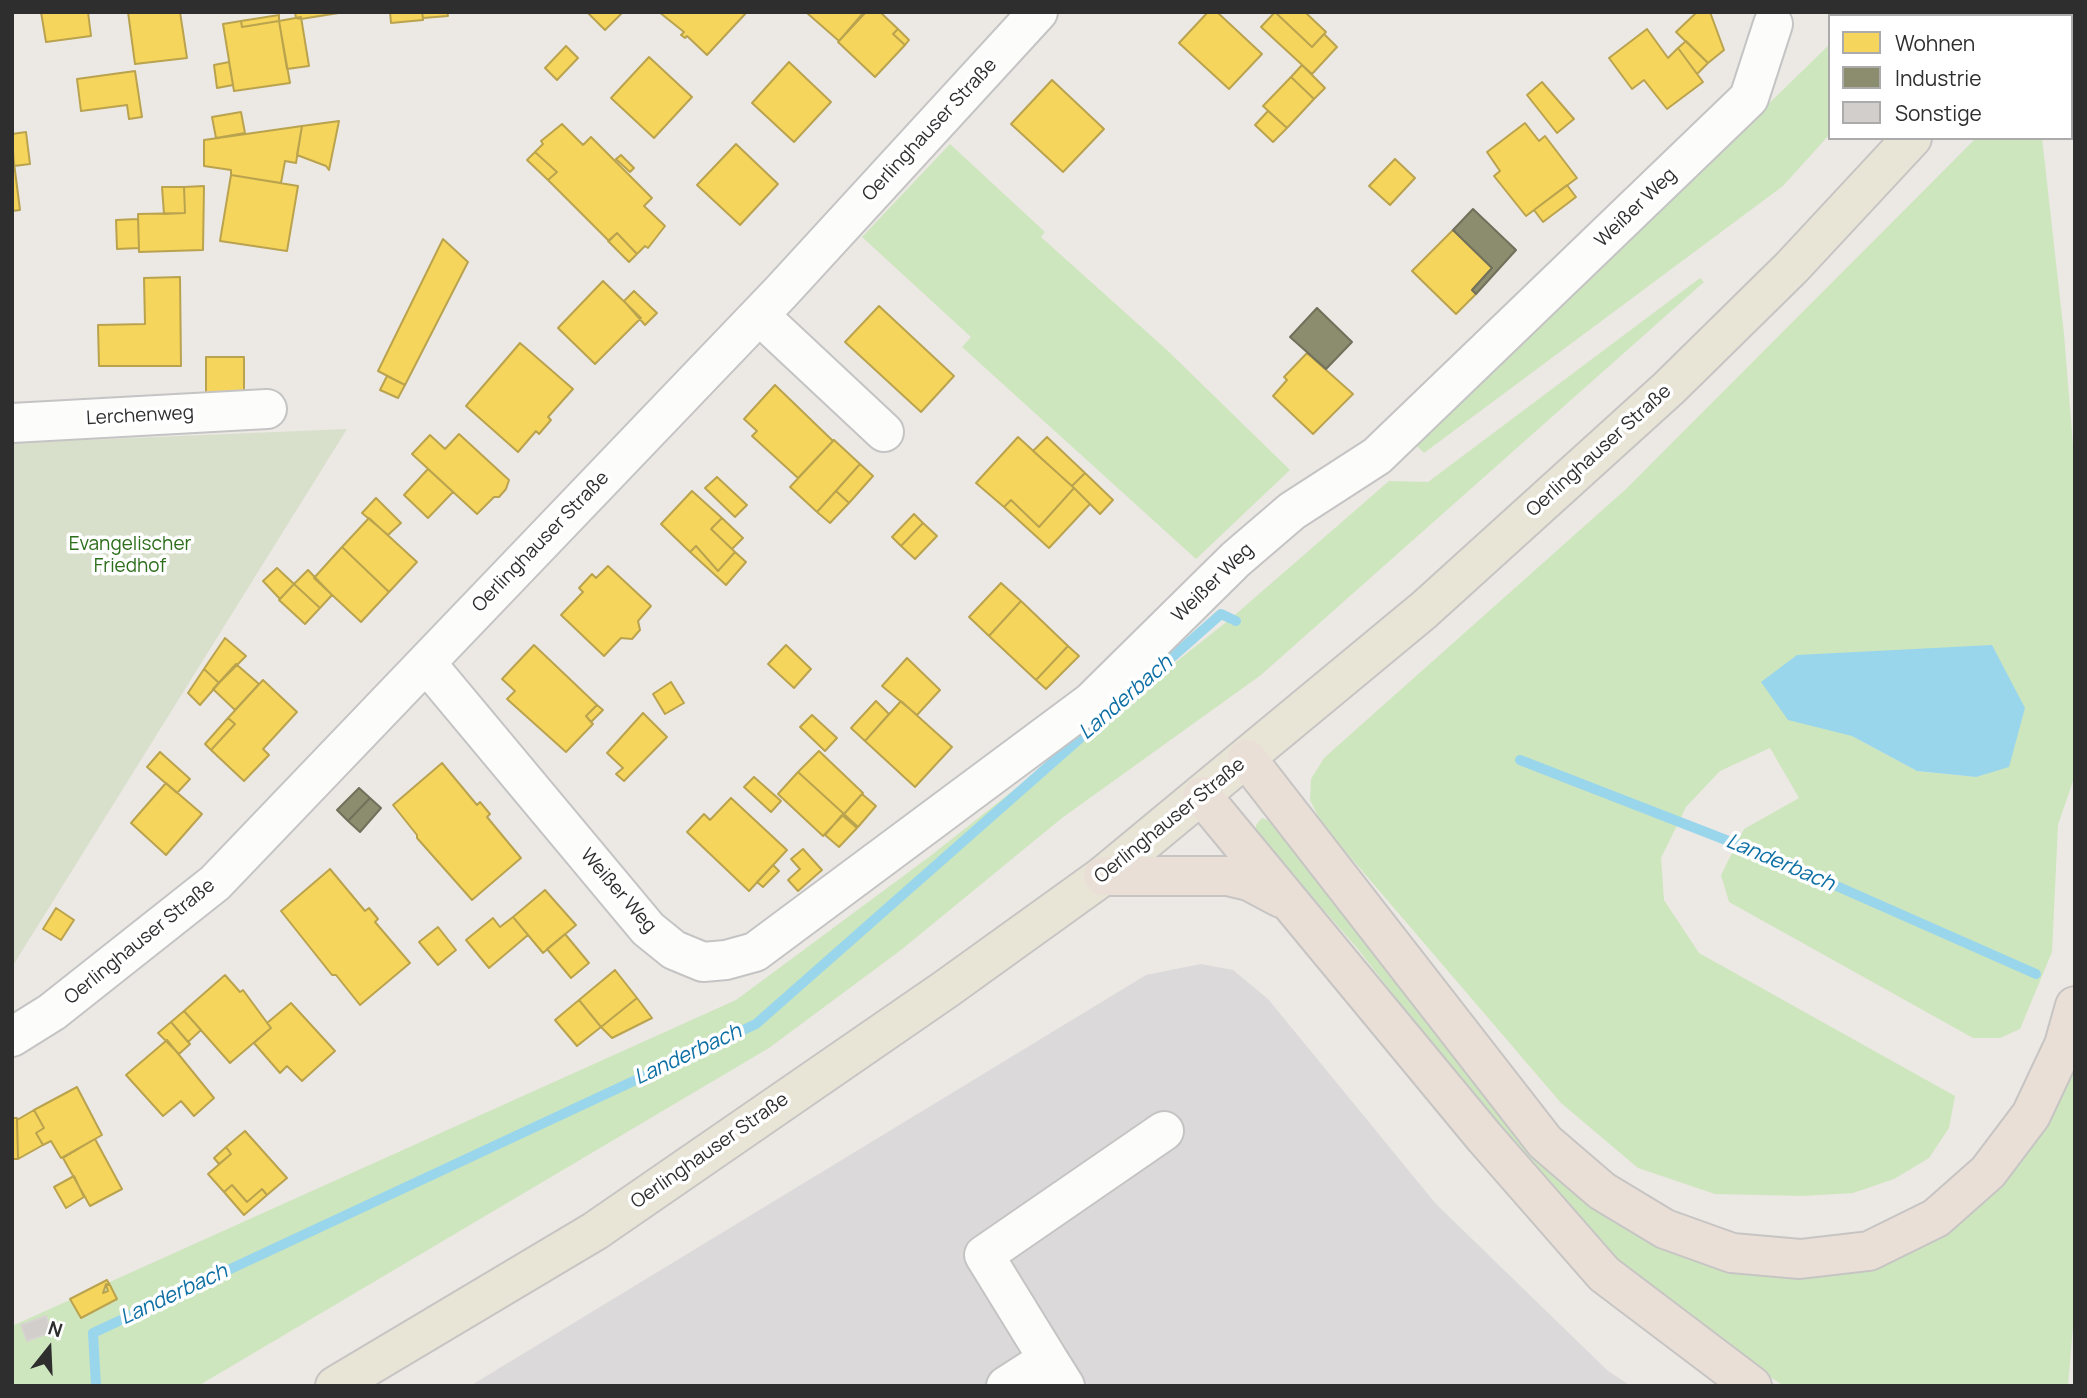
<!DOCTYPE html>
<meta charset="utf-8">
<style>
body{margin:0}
#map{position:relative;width:2087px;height:1398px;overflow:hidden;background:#ece8e4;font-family:Manrope,sans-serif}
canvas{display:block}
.frame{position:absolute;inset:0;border:14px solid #2e2e2e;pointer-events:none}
.legend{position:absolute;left:1828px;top:14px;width:245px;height:126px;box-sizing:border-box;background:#fff;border:2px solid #ababab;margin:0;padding:9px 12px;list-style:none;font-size:21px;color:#2e2e2e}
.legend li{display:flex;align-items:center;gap:14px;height:35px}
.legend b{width:35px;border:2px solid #ababab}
.north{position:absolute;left:14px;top:1314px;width:70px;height:70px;-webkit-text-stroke:5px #fff;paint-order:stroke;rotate:18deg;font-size:19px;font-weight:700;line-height:28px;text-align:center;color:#2e2e2e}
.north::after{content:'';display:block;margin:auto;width:24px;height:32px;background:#2e2e2e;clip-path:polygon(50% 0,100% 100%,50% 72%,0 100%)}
</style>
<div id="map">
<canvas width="2087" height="1398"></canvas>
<div class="frame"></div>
<ul class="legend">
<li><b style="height:19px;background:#f6d55c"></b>Wohnen</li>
<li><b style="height:19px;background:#8c8c6e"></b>Industrie</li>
<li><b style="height:19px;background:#d1cecb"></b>Sonstige</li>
</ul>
<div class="north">N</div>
</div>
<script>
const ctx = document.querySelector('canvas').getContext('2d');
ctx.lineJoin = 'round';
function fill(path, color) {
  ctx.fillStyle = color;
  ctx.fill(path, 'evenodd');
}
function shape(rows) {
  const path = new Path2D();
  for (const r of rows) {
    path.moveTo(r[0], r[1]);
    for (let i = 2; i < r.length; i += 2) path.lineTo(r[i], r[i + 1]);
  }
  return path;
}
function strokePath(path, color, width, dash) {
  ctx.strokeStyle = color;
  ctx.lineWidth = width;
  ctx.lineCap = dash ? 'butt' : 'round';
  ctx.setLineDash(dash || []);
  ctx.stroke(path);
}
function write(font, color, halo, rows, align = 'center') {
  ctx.font = font + ' Manrope,sans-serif';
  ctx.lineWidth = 7;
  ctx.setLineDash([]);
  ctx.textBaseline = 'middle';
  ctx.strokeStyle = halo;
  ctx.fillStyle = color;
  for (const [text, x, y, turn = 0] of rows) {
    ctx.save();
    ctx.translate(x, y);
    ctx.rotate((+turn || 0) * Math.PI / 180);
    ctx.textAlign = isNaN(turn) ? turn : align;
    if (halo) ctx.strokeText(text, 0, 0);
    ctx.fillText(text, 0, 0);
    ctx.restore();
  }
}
fill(shape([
 [1201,964,1233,970,1268,999,1436,1204,1608,1371,1631,1386,470,1386,1146,975]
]), '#dcd9db');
fill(shape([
 [1830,44,1830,134,1783,186,1424,453,1417,446],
 [1976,138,2042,138,2064,334,2075,470,2075,775,2058,825,2052,952,2020,1029,2000,1038,1973,1038,1729,902,1721,875,1744,829,1799,798,1770,748,1720,771,1686,807,1661,858,1664,900,1699,953,1955,1096,1949,1128,1929,1158,1894,1179,1853,1193,1803,1196,1715,1194,1638,1168,1561,1103,1322,824,1310,800,1311,779,1324,758,1626,489],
 [1852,736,1976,777,1917,771],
 [950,144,1045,232,1041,237,1168,351,1290,470,1196,559,962,347,971,337,862,237],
 [1700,278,1704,282,1261,675,1062,818,901,950,769,1048,198,1386,12,1386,12,1326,736,1000,929,857,1229,620,1389,481,1428,482],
 [1262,818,1275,823,1498,1112,1553,1171,1618,1224,1698,1261,1929,1240,2001,1187,2047,1122,2075,1066,2075,1302,2068,1386,1784,1386,1712,1338,1619,1262,1484,1111,1357,948,1256,832,1256,825]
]), '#cee6be');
fill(shape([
 [347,429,12,967,12,443]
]), '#d8e0cc');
fill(shape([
 [1992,645,2025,708,2009,767,1976,777,1917,771,1852,736,1788,720,1761,682,1797,655]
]), '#99d6ec');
const homes = shape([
 [41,12,88,12,91,36,46,42,41,12],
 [128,12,180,12,187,58,135,64,128,12],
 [295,12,345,12,301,19,296,18,295,12],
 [390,12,422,12,423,20,391,23,390,12],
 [422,12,447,12,448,16,423,18,422,12],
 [587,12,623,12,605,30,587,12],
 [659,12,745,12,746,13,707,55,687,36,685,38,681,35,684,32,659,12],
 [864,12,839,41,807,13,807,12,864,12],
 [880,12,898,29,893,34,905,45,875,77,838,42,866,12,880,12],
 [1208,12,1217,12,1262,54,1229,89,1179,43,1208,12],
 [1275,12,1305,12,1326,32,1312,47,1275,12],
 [1275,12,1312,47,1324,34,1337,47,1312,74,1261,27,1275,12],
 [1697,12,1710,12,1724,50,1708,63,1676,32,1697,12],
 [279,15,279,21,242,27,241,21,279,15],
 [301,17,309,66,287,69,279,21,301,17],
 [241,21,242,27,279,21,290,83,234,91,223,24,241,21],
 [898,29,909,40,905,45,893,34,898,29],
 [1647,29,1668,58,1678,48,1703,82,1667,109,1644,80,1632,89,1609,58,1647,29],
 [1686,41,1708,63,1697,74,1678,48,1686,41],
 [566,46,578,58,557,80,545,68,566,46],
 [649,57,692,97,654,138,611,98,649,57],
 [229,62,233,85,217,88,214,65,229,62],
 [789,62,831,102,794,142,752,103,789,62],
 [1302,65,1325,88,1314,99,1291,77,1302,65],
 [135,71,142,117,129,119,127,105,81,111,77,79,135,71],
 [1291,77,1314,99,1287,128,1263,106,1291,77],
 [1052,80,1104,129,1063,172,1011,124,1052,80],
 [1542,82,1574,119,1557,133,1527,95,1542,82],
 [1268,111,1287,128,1273,142,1255,125,1268,111],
 [241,112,245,133,216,138,212,117,241,112],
 [339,121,329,170,326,166,297,155,302,126,339,121],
 [1525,123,1539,141,1545,136,1577,178,1526,216,1494,176,1500,171,1487,152,1525,123],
 [562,124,583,145,591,137,652,198,644,206,665,226,648,248,645,246,637,254,617,233,609,241,548,180,557,172,535,152,543,144,541,141,562,124],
 [302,126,296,163,285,161,281,183,231,175,231,170,204,166,204,140,302,126],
 [26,132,30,164,14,166,12,134,26,132],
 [736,144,778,184,740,225,697,185,736,144],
 [535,152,557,172,548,180,527,160,535,152],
 [13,155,20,210,12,211,12,155,13,155],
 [621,155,634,168,630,172,616,159,621,155],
 [1395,159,1415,178,1390,205,1369,186,1395,159],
 [231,175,298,186,287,251,220,241,231,175],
 [1567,185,1576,197,1543,222,1534,210,1567,185],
 [204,186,203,250,139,252,138,214,185,213,184,187,204,186],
 [162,187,184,187,185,213,164,214,162,187],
 [138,219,139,248,117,249,116,220,138,219],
 [1453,230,1492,268,1472,290,1476,294,1456,314,1412,271,1453,230],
 [617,233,637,254,629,262,608,241,617,233],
 [443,239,468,262,405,385,378,371,443,239],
 [180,277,181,366,99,366,98,325,145,324,144,278,180,277],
 [603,281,641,318,595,364,558,328,603,281],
 [634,291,657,313,645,325,624,301,634,291],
 [879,306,954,376,921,412,845,342,879,306],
 [520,343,573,389,548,417,551,420,539,434,536,431,518,452,466,406,520,343],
 [1307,353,1353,394,1313,434,1273,396,1287,380,1284,377,1307,353],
 [206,357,244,357,244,397,206,396,206,357],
 [387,376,405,385,398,398,380,390,387,376],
 [775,385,833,441,798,478,752,436,757,431,744,419,775,385],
 [459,434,509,480,506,489,499,497,494,497,477,514,412,454,430,435,445,449,459,434],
 [1018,437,1074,488,1039,527,1011,500,1004,507,976,483,1018,437],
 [1047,437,1085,473,1072,486,1033,451,1047,437],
 [834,440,860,464,817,512,790,487,834,440],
 [860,464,873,476,849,503,836,491,860,464],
 [428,469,453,492,428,518,404,495,428,469],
 [1085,473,1113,500,1100,514,1072,486,1085,473],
 [717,477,747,505,735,517,705,488,717,477],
 [1074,488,1090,504,1049,548,1004,507,1011,500,1039,527,1074,488],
 [692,491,722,518,711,529,735,552,718,571,696,546,690,552,661,524,692,491],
 [836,491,849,503,830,523,817,512,836,491],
 [376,498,401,523,388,535,362,513,376,498],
 [914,514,923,523,901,546,892,537,914,514],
 [369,518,417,562,389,592,342,547,369,518],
 [722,518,743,538,732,549,711,529,722,518],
 [923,523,937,536,915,559,901,546,923,523],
 [696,546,718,571,735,552,746,562,726,585,690,552,696,546],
 [342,547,389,592,361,622,314,578,342,547],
 [608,566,651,606,638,621,640,630,632,639,621,638,604,656,561,615,583,592,579,588,592,574,596,578,608,566],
 [277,568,294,584,280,599,263,581,277,568],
 [308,570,332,595,320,608,294,584,308,570],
 [1001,583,1021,601,989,636,969,617,1001,583],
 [294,584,320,608,305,624,279,600,294,584],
 [1021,601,1068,646,1036,680,989,636,1021,601],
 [225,638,246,656,219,683,204,669,225,638],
 [534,645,597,705,586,716,593,724,566,752,507,699,515,691,502,679,534,645],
 [786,645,811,669,794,688,768,664,786,645],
 [1068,646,1079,656,1046,689,1036,680,1068,646],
 [907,658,940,690,917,715,882,686,907,658],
 [236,664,259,684,235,710,213,689,236,664],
 [204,669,219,683,200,705,188,693,204,669],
 [263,680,297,712,263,749,269,755,244,781,211,750,235,724,228,718,263,680],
 [671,682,684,703,665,714,653,694,671,682],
 [876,701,889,714,865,741,851,728,876,701],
 [901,701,952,747,915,787,865,741,901,701],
 [597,705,603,710,591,722,586,716,597,705],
 [643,713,667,737,624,781,616,774,623,768,607,753,643,713],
 [812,715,837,738,825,751,800,727,812,715],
 [228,718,235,724,211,750,205,744,228,718],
 [819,751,863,793,844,814,798,772,819,751],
 [160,752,190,779,177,793,147,767,160,752],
 [442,763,477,805,480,802,490,814,487,817,521,858,472,900,417,838,417,835,393,805,442,763],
 [798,772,844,814,823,836,778,794,798,772],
 [754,777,781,801,771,812,744,787,754,777],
 [166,783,202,814,166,855,131,823,166,783],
 [862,794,876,806,858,827,844,814,862,794],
 [731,798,787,850,749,891,687,832,704,814,710,820,731,798],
 [842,815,857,828,839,847,825,835,842,815],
 [803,849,822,870,798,891,788,880,800,869,791,859,803,849],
 [773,865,779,871,763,887,757,882,773,865],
 [330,869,365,911,369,908,378,919,375,922,410,963,360,1005,336,975,332,975,281,911,330,869],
 [545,890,576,925,543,953,513,917,545,890],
 [56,908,74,920,61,940,43,929,56,908],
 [513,917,528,935,489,968,466,940,493,918,500,927,513,917],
 [438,927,456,950,438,965,419,942,438,927],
 [565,934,589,963,571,978,547,949,565,934],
 [615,970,637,998,601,1027,579,1000,615,970],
 [225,975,240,992,243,990,271,1028,230,1063,184,1011,225,975],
 [637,998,652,1018,612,1038,601,1027,637,998],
 [579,1000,601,1027,577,1046,555,1020,579,1000],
 [291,1003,335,1051,302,1081,287,1066,280,1073,254,1043,271,1028,267,1023,291,1003],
 [184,1011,201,1030,188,1042,171,1022,184,1011],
 [171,1022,190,1044,179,1054,158,1033,171,1022],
 [167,1040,214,1098,194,1116,181,1101,163,1116,126,1075,167,1040],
 [77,1087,102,1135,61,1158,51,1141,43,1145,36,1133,44,1128,34,1110,77,1087],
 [34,1110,44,1128,36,1133,43,1145,18,1159,17,1120,34,1110],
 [12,1118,17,1118,18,1159,12,1159,12,1118],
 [245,1131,287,1178,267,1195,262,1189,247,1202,232,1185,224,1192,208,1174,231,1154,226,1147,245,1131],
 [95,1139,122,1189,90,1206,63,1158,95,1139],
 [226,1147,231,1154,219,1164,214,1158,226,1147],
 [74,1176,84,1197,66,1208,54,1187,74,1176],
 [232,1185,247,1202,262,1189,267,1195,244,1215,224,1192,232,1185],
 [107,1280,110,1285,106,1284,103,1293,108,1291,106,1285,110,1285,117,1299,81,1318,70,1299,107,1280]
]);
fill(homes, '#f6d55c');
strokePath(homes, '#baa34e', 2);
const industry = shape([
 [1473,209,1516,250,1476,294,1472,290,1492,268,1453,230,1473,209],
 [1317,308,1352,342,1326,369,1290,337,1317,308],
 [359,788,370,798,348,821,337,810,359,788],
 [370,798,381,808,360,832,348,821,370,798]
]);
fill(industry, '#8c8c6e');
strokePath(industry, '#70705b', 2);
strokePath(shape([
 [1520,760,1780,861,2036,974],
 [96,1386,93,1333,756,1024,1221,614,1236,621]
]), '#99d6ec', 10);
const building = shape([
 [46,1316,51,1332,27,1341,21,1325,46,1316]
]);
fill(building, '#d1cecb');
strokePath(building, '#d7d4d0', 2);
const minor = shape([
 [759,315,884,432],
 [12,423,267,409],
 [426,663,648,929,674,950,703,962,726,960,755,952,1091,702,1236,559,1292,511,1377,456,1749,98,1773,24],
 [12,1037,52,1012,215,883,781,292,1038,12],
 [1048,1359,984,1255,1164,1131],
 [1006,1386,1048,1359,1065,1386]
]);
const major = shape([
 [2017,16,2020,12],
 [335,1386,595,1231,946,989,1103,876,1424,610,1669,388,1792,267,1912,138]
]);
const highway = shape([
 [2071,29,2075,49],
 [1247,759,1545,1142,1602,1191,1665,1229,1732,1253,1800,1259,1869,1251,1936,1218,1988,1172,2031,1115,2064,1045,2075,1006],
 [1202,796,1485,1138,1604,1274,1752,1386],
 [1103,876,1228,876,1249,881,1281,898]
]);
strokePath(minor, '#c5c4c5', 42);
strokePath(major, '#c6c5c4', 42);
strokePath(highway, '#c6c5c4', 42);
strokePath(minor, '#fcfcfb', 38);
strokePath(major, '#e8e4d6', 38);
strokePath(highway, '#eadfd6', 38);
write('19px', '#2e2e2e', '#fff', [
 ["Oerlinghauser Straße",930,130,-47],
 ["Weißer Weg",1636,208,-44],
 ["Lerchenweg",140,416,-3],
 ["Oerlinghauser Straße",1599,451,-42],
 ["Oerlinghauser Straße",541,542,-46],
 ["Weißer Weg",1213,583,-44],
 ["Oerlinghauser Straße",1170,821,-39],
 ["Weißer Weg",618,891,49],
 ["Oerlinghauser Straße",140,942,-39],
 ["Oerlinghauser Straße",710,1151,-35]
]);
write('19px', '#2c6e1b', '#fff', [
 ["Evangelischer",130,545],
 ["Friedhof",130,567]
]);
write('italic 21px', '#0d6fa3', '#fff', [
 ["Landerbach",1126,698,-41],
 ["Landerbach",1780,863,23],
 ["Landerbach",688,1055,-25],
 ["Landerbach",174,1295,-25]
]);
</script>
